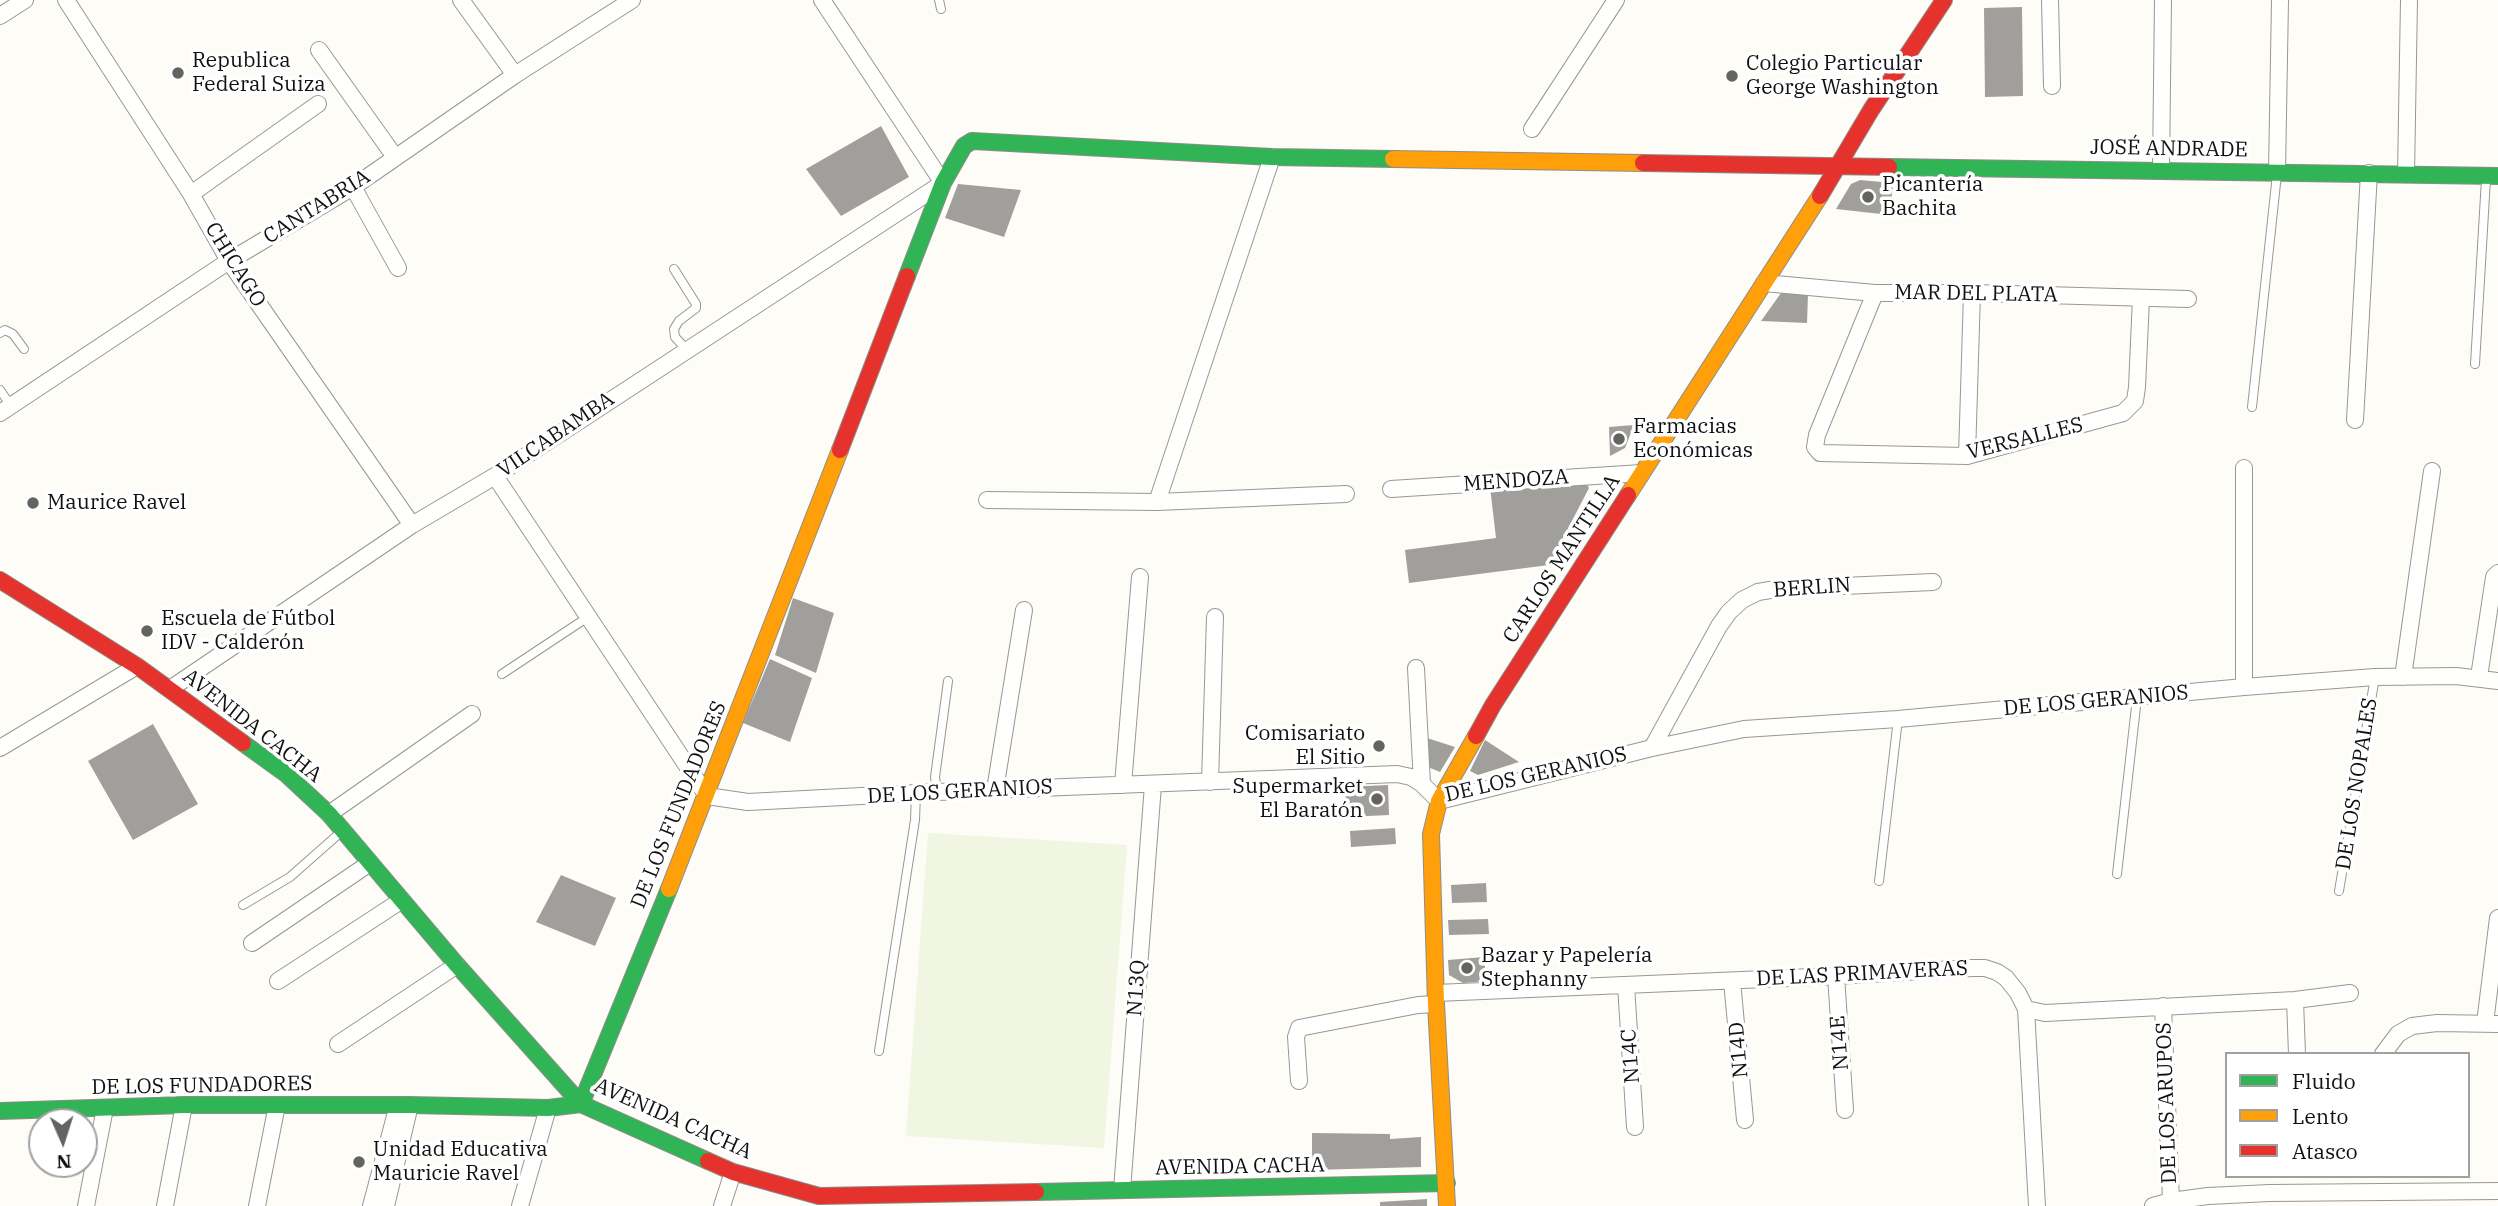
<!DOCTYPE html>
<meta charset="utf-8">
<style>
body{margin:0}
#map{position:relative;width:2498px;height:1206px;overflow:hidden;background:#fdfcf7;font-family:"IBM Plex Serif",serif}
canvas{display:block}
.legend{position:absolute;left:2225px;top:1052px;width:245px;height:126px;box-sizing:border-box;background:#fff;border:2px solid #a0a0a0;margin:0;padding:9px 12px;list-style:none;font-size:21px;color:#111}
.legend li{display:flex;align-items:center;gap:14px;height:35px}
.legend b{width:35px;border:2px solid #a0a0a0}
.north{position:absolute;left:28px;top:1108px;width:70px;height:70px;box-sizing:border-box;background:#fff;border:2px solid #a0a0a0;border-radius:50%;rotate:177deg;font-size:19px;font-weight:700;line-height:28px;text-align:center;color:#111}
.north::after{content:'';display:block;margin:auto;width:24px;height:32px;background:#646362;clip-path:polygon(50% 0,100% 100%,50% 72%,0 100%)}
</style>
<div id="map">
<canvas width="2498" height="1206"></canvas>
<ul class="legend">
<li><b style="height:9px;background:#30b455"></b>Fluido</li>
<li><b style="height:9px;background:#ff9f0a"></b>Lento</li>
<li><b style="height:9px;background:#e5322d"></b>Atasco</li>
</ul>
<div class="north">N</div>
</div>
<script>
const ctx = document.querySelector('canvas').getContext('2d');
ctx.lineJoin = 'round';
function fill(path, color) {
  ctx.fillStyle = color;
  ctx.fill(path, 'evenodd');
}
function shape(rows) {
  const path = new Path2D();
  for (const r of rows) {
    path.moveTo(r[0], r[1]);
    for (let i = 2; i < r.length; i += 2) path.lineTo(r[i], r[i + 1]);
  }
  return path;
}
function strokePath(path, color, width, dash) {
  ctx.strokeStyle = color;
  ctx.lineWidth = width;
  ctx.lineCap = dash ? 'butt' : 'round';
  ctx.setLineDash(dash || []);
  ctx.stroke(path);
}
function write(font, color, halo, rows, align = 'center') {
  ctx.font = font + ' "IBM Plex Serif",serif';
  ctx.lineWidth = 7;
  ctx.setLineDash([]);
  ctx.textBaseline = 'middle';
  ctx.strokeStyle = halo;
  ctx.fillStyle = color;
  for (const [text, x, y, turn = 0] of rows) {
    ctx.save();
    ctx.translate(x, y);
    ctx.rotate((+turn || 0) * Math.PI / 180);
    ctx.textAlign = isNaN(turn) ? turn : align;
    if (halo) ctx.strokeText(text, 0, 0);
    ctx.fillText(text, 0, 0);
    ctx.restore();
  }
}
fill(shape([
 [928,833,1127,845,1104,1148,906,1136]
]), '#f0f6e1');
fill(shape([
 [2022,7,2023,96,1985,97,1984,8],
 [881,126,909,177,841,216,806,169],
 [1860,180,1893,183,1890,215,1836,209,1851,184],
 [958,184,1021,190,1004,237,945,218],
 [1781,293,1808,294,1807,323,1761,321],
 [1634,425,1625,448,1610,456,1609,427],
 [1584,478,1589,488,1549,565,1409,583,1405,550,1496,538,1490,487],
 [793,598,834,613,816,673,775,655],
 [770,659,812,678,790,742,743,723],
 [153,724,198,804,133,840,88,761],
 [1427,738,1455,747,1440,772,1428,767],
 [1485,740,1519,762,1478,775,1470,771],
 [1388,785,1389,815,1346,817,1345,787],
 [1395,828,1396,844,1351,847,1350,831],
 [561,875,616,898,595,946,536,922],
 [1486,883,1487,902,1452,903,1451,885],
 [1488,919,1489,934,1449,935,1448,920],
 [1484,957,1486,981,1463,983,1449,975,1448,960],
 [1312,1133,1390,1134,1390,1139,1421,1137,1421,1167,1312,1170],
 [1427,1199,1427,1206,1380,1206,1380,1202]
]), '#a19f9c');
const lane = shape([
 [939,0,941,9],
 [674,269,696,304,696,308,679,321,674,329,675,337,686,349],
 [0,333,5,330,13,334,24,349],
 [2475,364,2486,179],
 [0,390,11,406],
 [2252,407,2277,174],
 [502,674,588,617],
 [937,792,935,777,948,681],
 [2117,874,2137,698],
 [1879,881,1898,719],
 [2339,891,2375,677],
 [243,905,290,877,341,832],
 [879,1051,915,820,916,793]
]);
const street = shape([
 [66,0,191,194,229,261,412,525],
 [461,0,515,75],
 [2050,0,2052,86],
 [0,16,25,0],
 [319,50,395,157],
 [1532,129,1616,0],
 [2161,169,2163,0],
 [2277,172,2280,0],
 [2406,174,2409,0],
 [353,187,398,268],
 [191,194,318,104],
 [1764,283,1875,293,1972,293,2188,299],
 [1875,293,1817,435,1815,447,1820,453,1967,456,2123,413,2135,401,2137,387,2141,298],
 [0,413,229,261,353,187,515,75,632,0],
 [2355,420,2369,173],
 [1967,456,1972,293],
 [495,476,707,796,748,802,937,792,1397,774,1411,777,1422,784,1439,801,1652,748,1744,729,1898,719,2244,687,2375,677,2456,676,2498,681],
 [1391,489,1642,473],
 [987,500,1157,502,1346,494],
 [1157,502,1272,157],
 [1416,668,1422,784],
 [2403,677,2432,471],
 [2479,677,2494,577,2498,573],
 [2244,687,2244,468],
 [170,689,412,525,495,476,943,183,822,0],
 [0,748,137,666],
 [1652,748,1719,626,1729,612,1742,600,1758,592,1776,589,1933,582],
 [1210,782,1215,617],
 [1123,785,1140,577],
 [995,790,1024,610],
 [329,814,472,714],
 [252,943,370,863],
 [1836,976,1845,1110],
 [278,981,402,900],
 [1732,981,1745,1120],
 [1626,985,1635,1127],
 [1436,993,1836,976,1972,968,1985,968,1997,972,2006,978,2018,993,2026,1009,2037,1206],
 [2295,1000,2297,1054],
 [2163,1006,2171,1201],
 [2026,1009,2045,1013,2295,1000,2350,993],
 [2485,1023,2498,918],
 [338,1044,457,965],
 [2383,1054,2398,1034,2412,1026,2437,1023,2498,1024],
 [1299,1081,1296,1037,1299,1028,1418,1005,1436,1004],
 [1122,1190,1153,785],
 [86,1206,105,1108],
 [165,1206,184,1105],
 [257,1206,277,1105],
 [371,1206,398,1105],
 [386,1206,410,1105],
 [520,1206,548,1108],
 [722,1206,733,1172],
 [2153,1206,2171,1201,2208,1196,2269,1193,2498,1191]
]);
const fast = shape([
 [1889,167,2498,176],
 [907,276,943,183,964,146,972,141,1272,157,1393,159],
 [243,743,286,774,329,814,457,965,581,1104,708,1161],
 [0,1111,184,1105,410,1105,548,1108,581,1104,669,889],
 [1036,1192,1447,1183]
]);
const slow = shape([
 [1393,159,1643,163],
 [1628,495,1820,196],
 [669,889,840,450],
 [1447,1206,1436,1004,1431,834,1439,801,1476,736]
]);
const jam = shape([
 [1643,163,1889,167],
 [1820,196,1871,110,1944,0],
 [840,450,907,276],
 [0,580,137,666,243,743],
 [1476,736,1493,705,1628,495],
 [708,1161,733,1172,819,1196,1036,1192]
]);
strokePath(lane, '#979795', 10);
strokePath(street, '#979795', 18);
strokePath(fast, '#8e8d8b', 18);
strokePath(slow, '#8e8d8b', 18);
strokePath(jam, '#8e8d8b', 18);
strokePath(lane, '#fffffe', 8);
strokePath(street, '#fffffe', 16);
strokePath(fast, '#30b455', 16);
strokePath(slow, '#ff9f0a', 16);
strokePath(jam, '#e5322d', 16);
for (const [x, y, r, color] of [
 [178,73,7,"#646362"],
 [1732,76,7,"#646362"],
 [1868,197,7,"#646362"],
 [1619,439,7,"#646362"],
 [33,503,7,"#646362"],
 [147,631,7,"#646362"],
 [1379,746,7,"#646362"],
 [1377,799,7,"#646362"],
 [1467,968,7,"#646362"],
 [359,1162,7,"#646362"]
]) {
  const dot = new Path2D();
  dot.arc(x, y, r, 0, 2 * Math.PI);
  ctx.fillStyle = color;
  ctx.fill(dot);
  strokePath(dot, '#fff', 2.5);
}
write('21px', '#111', '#fff', [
 ["Republica",192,61],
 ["Federal Suiza",192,85],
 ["Colegio Particular",1746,64],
 ["George Washington",1746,88],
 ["Picantería",1882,185],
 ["Bachita",1882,209],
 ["Farmacias",1633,427],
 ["Económicas",1633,451],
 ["Maurice Ravel",47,503],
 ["Escuela de Fútbol",161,619],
 ["IDV - Calderón",161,643],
 ["Comisariato",1365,734,"right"],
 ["El Sitio",1365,758,"right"],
 ["Supermarket",1363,787,"right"],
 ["El Baratón",1363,811,"right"],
 ["Bazar y Papelería",1481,956],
 ["Stephanny",1481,980],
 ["Unidad Educativa",373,1150],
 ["Mauricie Ravel",373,1174]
], 'left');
write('21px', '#111', '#fff', [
 ["JOSÉ ANDRADE",2169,149,1],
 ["CANTABRIA",317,207,-32],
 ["CHICAGO",235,265,58],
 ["MAR DEL PLATA",1976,294,1],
 ["VILCABAMBA",556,435,-34],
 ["VERSALLES",2025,439,-14],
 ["MENDOZA",1516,481,-4],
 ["CARLOS MANTILLA",1562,559,-57],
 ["BERLIN",1812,588,-4],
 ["DE LOS GERANIOS",2096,701,-5],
 ["AVENIDA CACHA",252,726,38],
 ["DE LOS GERANIOS",1536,775,-13],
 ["DE LOS NOPALES",2357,784,-81],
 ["DE LOS GERANIOS",960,792,-3],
 ["DE LOS FUNDADORES",679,805,-68],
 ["DE LAS PRIMAVERAS",1862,974,-3],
 ["N13Q",1137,988,-86],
 ["N14E",1840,1043,-94],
 ["N14D",1739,1050,-95],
 ["N14C",1631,1056,-94],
 ["DE LOS FUNDADORES",202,1086,-1],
 ["DE LOS ARUPOS",2167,1103,-92],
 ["AVENIDA CACHA",673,1119,24],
 ["AVENIDA CACHA",1240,1167,-1]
]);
</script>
